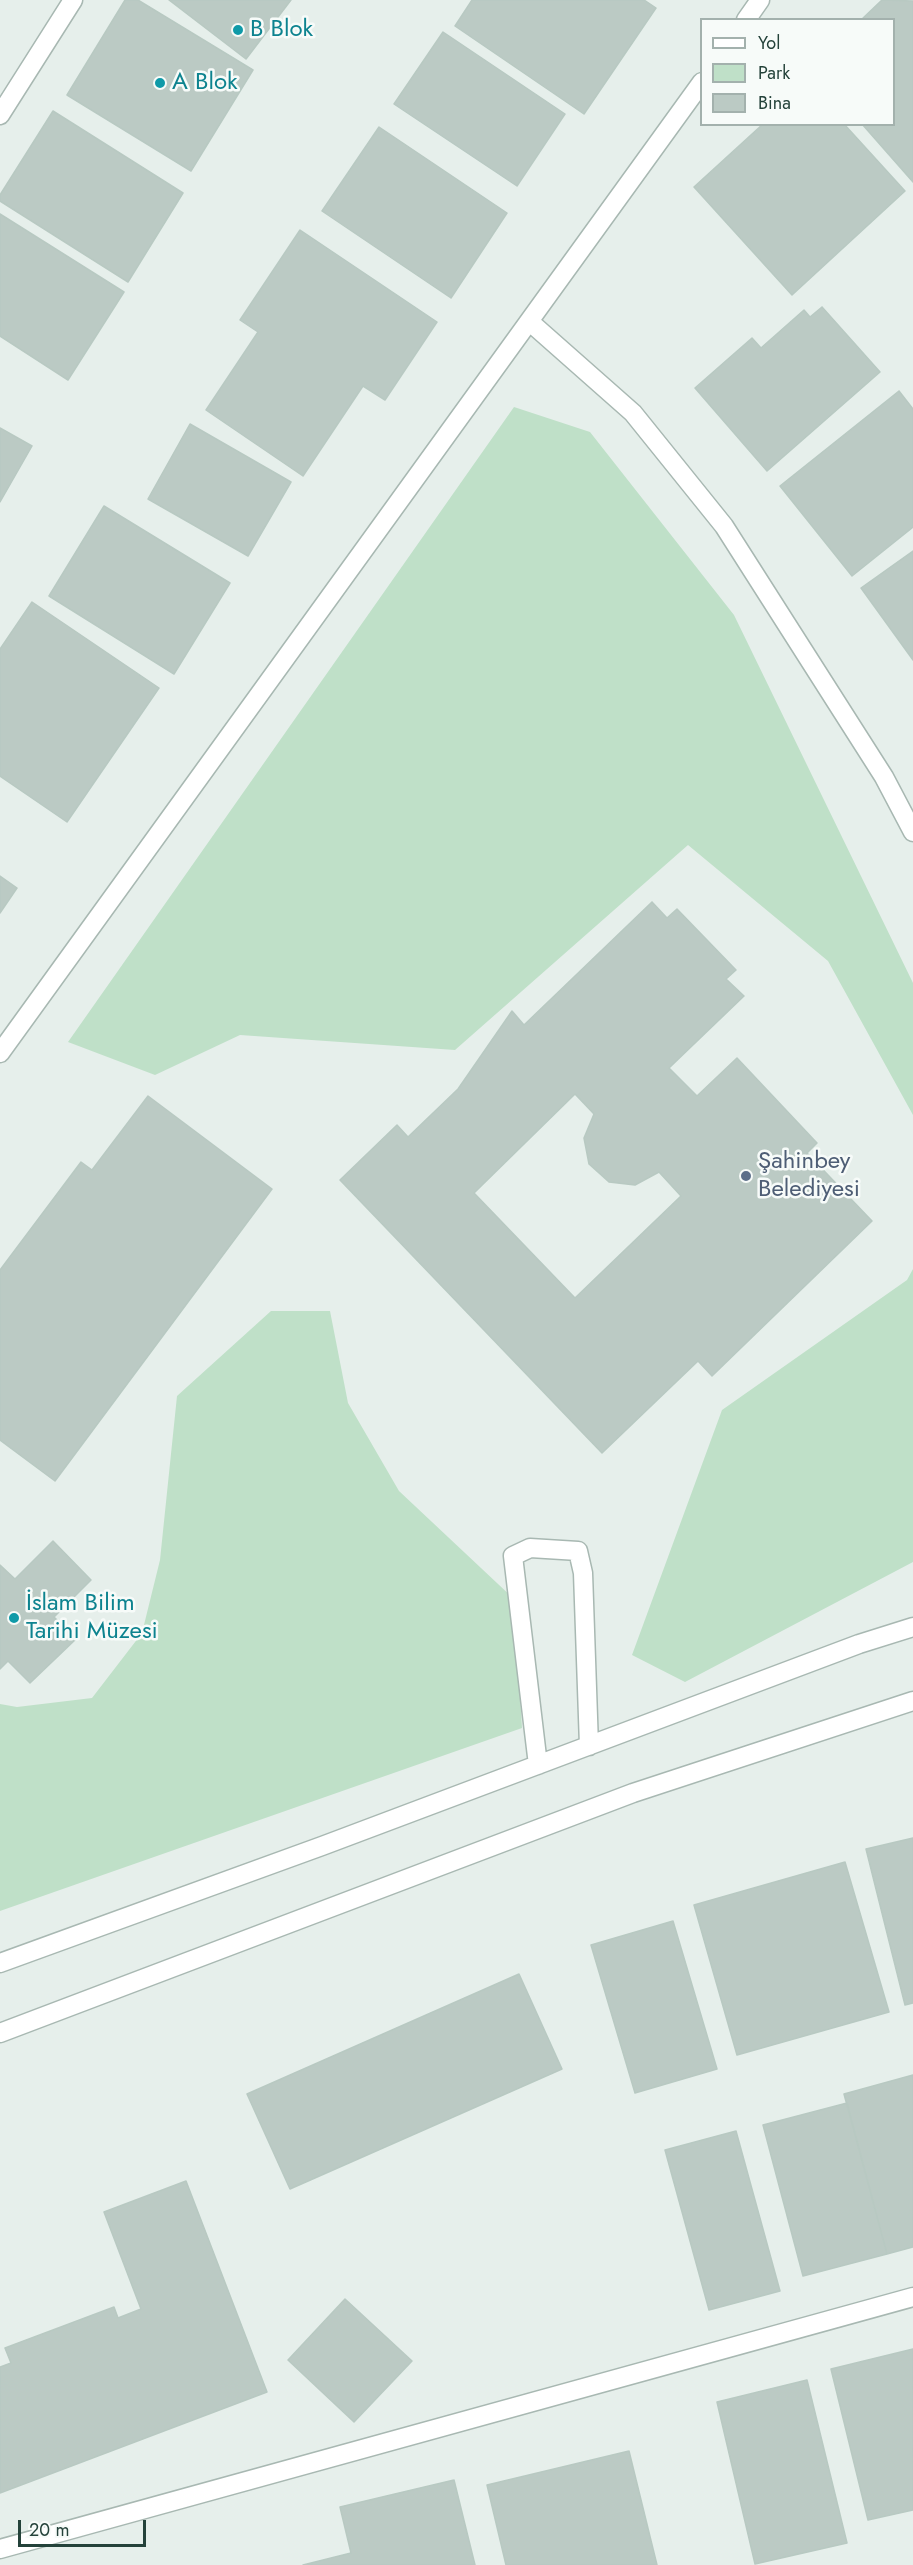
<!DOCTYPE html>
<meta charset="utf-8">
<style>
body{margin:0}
#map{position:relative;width:913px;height:2565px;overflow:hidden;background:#e6efeb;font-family:Jost,sans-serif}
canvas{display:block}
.legend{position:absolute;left:700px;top:18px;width:195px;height:108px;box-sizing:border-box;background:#f7fbf9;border:2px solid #a3b1ad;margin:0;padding:8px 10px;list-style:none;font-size:18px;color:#24423a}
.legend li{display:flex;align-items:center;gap:12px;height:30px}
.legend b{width:30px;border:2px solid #a3b1ad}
.scale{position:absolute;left:18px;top:2520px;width:128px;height:27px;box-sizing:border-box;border:3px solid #24423a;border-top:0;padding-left:8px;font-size:18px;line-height:21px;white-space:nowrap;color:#24423a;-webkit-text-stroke:4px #f7fbf9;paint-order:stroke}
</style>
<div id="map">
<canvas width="913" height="2565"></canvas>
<ul class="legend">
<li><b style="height:8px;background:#fff"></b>Yol</li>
<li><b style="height:16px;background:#bfe0c8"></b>Park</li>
<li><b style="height:16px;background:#bbcac4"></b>Bina</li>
</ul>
<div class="scale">20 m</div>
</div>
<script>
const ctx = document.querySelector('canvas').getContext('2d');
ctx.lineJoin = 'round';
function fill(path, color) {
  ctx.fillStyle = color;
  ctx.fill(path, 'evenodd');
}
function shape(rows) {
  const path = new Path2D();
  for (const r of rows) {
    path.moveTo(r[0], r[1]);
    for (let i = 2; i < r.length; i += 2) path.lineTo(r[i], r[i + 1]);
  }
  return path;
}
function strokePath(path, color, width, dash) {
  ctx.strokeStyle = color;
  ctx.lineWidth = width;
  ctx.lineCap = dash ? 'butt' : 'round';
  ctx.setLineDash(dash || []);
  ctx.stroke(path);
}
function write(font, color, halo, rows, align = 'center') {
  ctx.font = font + ' Jost,sans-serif';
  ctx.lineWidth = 5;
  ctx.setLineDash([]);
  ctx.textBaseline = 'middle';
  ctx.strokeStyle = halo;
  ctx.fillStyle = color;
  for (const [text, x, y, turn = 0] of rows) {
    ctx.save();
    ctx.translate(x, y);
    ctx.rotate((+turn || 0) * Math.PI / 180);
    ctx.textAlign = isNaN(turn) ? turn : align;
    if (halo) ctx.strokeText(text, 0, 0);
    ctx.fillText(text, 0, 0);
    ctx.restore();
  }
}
fill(shape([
 [514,407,590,432,734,615,913,983,913,1115,828,961,688,845,455,1050,240,1035,155,1075,68,1042],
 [913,1269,913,1562,685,1682,632,1655,722,1410,907,1280],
 [271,1311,330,1311,348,1403,399,1491,514,1599,522,1728,0,1911,0,1704,17,1707,92,1698,142,1633,160,1560,177,1396]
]), '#bfe0c8');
const building = shape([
 [125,0,138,0,253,70,191,171,67,95,125,0],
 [169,0,291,0,246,59,169,0],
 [472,0,644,0,656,8,584,114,455,26,472,0],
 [882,0,913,1,913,182,862,124,894,124,894,20,861,20,882,0],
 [443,32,565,114,517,186,394,104,443,32],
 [53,111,183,193,128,282,0,201,0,195,53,111],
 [763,124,844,124,905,191,792,295,694,187,763,124],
 [379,127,507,213,451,298,322,211,379,127],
 [0,214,124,292,68,380,0,336,0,214],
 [300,230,437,322,385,400,363,386,303,476,206,410,258,332,240,320,300,230],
 [822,307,880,372,767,471,695,388,752,338,761,348,804,310,810,317,822,307],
 [899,391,913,409,913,527,852,576,780,486,899,391],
 [190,424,291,482,248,556,148,499,190,424],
 [0,428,32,446,0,502,0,428],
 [104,506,230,583,174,674,49,596,104,506],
 [913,551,913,660,861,588,913,551],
 [32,602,159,688,67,822,0,776,0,649,32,602],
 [0,876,17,888,0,913,0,876],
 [652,902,667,918,677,909,736,970,726,979,744,996,669,1068,697,1096,737,1058,817,1143,807,1153,872,1221,712,1376,698,1361,602,1453,340,1180,397,1125,408,1137,458,1089,512,1011,524,1025,652,902],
 [575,1094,594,1114,584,1138,589,1164,609,1182,635,1185,659,1172,681,1196,575,1298,474,1193,575,1094],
 [148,1096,272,1189,55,1481,0,1440,0,1270,81,1162,92,1170,148,1096],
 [53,1541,91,1580,54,1617,76,1639,30,1683,8,1661,0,1669,0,1565,15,1579,53,1541],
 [913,1838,913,2003,905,2005,866,1849,913,1838],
 [845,1862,889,2012,737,2055,694,1905,845,1862],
 [673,1921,717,2069,635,2093,591,1945,673,1921],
 [519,1974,562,2069,290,2189,247,2094,519,1974],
 [913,2075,913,2247,887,2254,844,2094,913,2075],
 [847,2103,887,2254,803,2276,763,2125,847,2103],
 [736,2131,780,2291,709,2310,665,2150,736,2131],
 [186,2181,267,2392,0,2493,0,2367,11,2363,5,2348,114,2307,118,2318,141,2309,104,2212,186,2181],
 [345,2299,412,2361,354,2422,288,2360,345,2299],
 [913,2349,913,2510,868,2520,831,2369,913,2349],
 [807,2380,847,2543,755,2564,717,2402,807,2380],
 [629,2451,657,2565,506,2565,487,2485,629,2451],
 [454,2480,475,2565,303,2565,351,2553,340,2507,454,2480]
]);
fill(building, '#bbcac4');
strokePath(building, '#b8c9c2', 1.5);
const minor = shape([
 [746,20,760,0],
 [0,115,73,0],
 [530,322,633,413,724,526,884,777,913,832],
 [0,1053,702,82],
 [538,1765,513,1556,530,1548,578,1551,583,1573,589,1746],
 [0,1963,322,1846,859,1644,913,1627],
 [0,2033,633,1793,913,1701],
 [0,2549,913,2297]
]);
strokePath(minor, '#a8b8b2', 21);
strokePath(minor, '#fff', 18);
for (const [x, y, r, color] of [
 [238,30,6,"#0f9aa8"],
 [160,83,6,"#0f9aa8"],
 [746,1176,6,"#5c6f8a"],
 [14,1618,6,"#0f9aa8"]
]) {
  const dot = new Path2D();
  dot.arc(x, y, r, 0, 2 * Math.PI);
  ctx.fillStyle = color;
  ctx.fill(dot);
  strokePath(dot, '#f7fbf9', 2);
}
write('24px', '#0d838f', '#f7fbf9', [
 ["B Blok",250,30],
 ["A Blok",172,83],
 ["İslam Bilim",26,1604],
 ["Tarihi Müzesi",26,1632]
], 'left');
write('24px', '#4e5e75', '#f7fbf9', [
 ["Şahinbey",758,1162],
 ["Belediyesi",758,1190]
], 'left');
</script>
